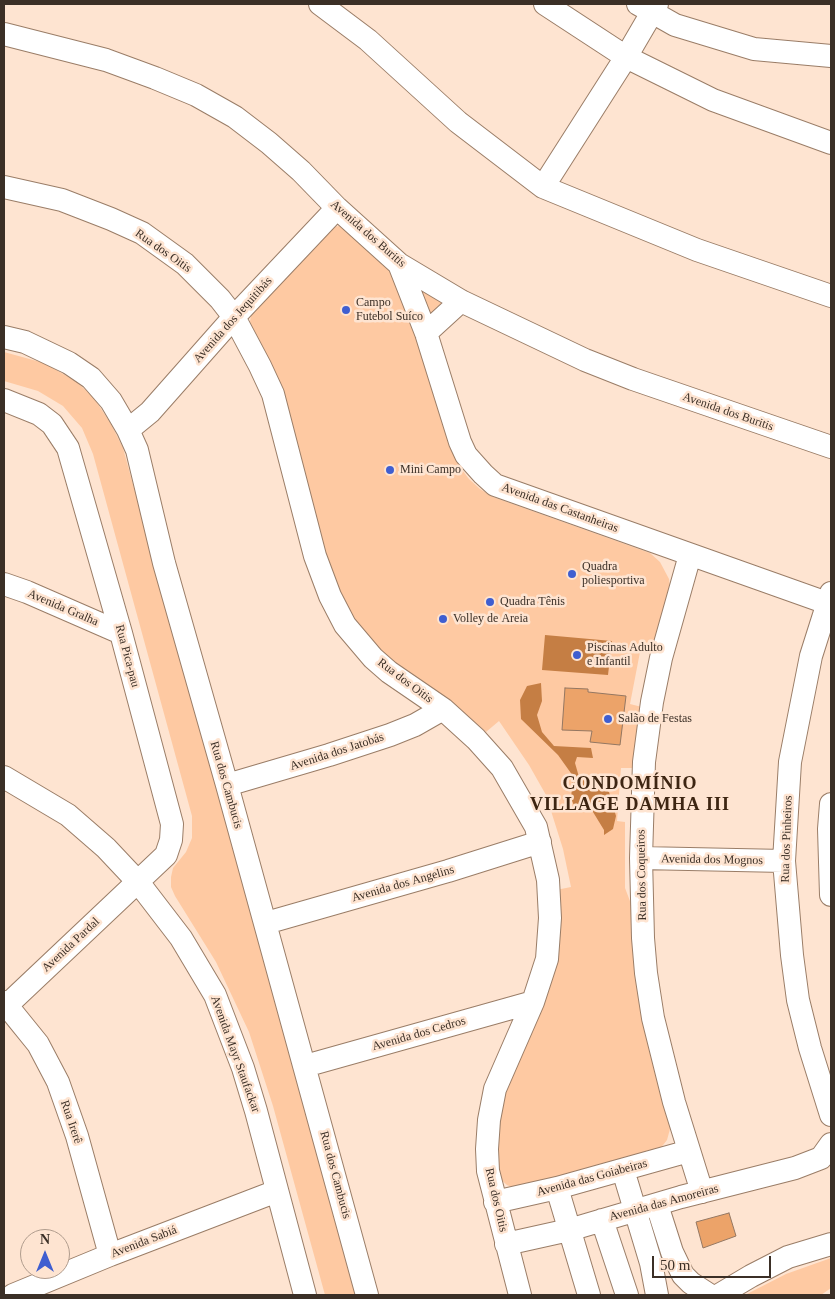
<!DOCTYPE html>
<meta charset="utf-8">
<style>
body{margin:0}
#map{position:relative;width:835px;height:1299px;overflow:hidden;background:#fee4d1;font-family:"Times New Roman",serif}
canvas{display:block}
.frame{position:absolute;inset:0;border:5px solid #3b2f26;pointer-events:none}
.north{position:absolute;left:20px;top:1229px;width:50px;height:50px;box-sizing:border-box;background:#fee4d1;border:1px solid #b09c8d;border-radius:50%;rotate:0deg;font-size:14px;font-weight:700;line-height:20px;text-align:center;color:#3b2f26}
.north::after{content:'';display:block;margin:auto;width:18px;height:22px;background:#3f5ed0;clip-path:polygon(50% 0,100% 100%,50% 72%,0 100%)}
.scale{position:absolute;left:652px;top:1256px;width:119px;height:22px;box-sizing:border-box;border:2px solid #3b2f26;border-top:0;padding-left:6px;font-size:15px;line-height:18px;white-space:nowrap;color:#3b2f26;-webkit-text-stroke:4px #fee4d1;paint-order:stroke}
</style>
<div id="map">
<canvas width="835" height="1299"></canvas>
<div class="frame"></div>
<div class="north">N</div>
<div class="scale">50 m</div>
</div>
<script>
const ctx = document.querySelector('canvas').getContext('2d');
ctx.lineJoin = 'round';
function fill(path, color) {
  ctx.fillStyle = color;
  ctx.fill(path, 'evenodd');
}
function shape(rows) {
  const path = new Path2D();
  for (const r of rows) {
    path.moveTo(r[0], r[1]);
    for (let i = 2; i < r.length; i += 2) path.lineTo(r[i], r[i + 1]);
  }
  return path;
}
function strokePath(path, color, width, dash) {
  ctx.strokeStyle = color;
  ctx.lineWidth = width;
  ctx.lineCap = dash ? 'butt' : 'round';
  ctx.setLineDash(dash || []);
  ctx.stroke(path);
}
function write(font, color, halo, rows, align = 'center') {
  ctx.font = font + ' "Times New Roman",serif';
  ctx.lineWidth = 5;
  ctx.setLineDash([]);
  ctx.textBaseline = 'middle';
  ctx.strokeStyle = halo;
  ctx.fillStyle = color;
  for (const [text, x, y, turn = 0] of rows) {
    ctx.save();
    ctx.translate(x, y);
    ctx.rotate((+turn || 0) * Math.PI / 180);
    ctx.textAlign = isNaN(turn) ? turn : align;
    if (halo) ctx.strokeText(text, 0, 0);
    ctx.fillText(text, 0, 0);
    ctx.restore();
  }
}
fill(shape([
 [340,226,375,248,403,287,448,440,460,467,469,479,480,489,493,497,650,553,660,562,669,579,670,586,653,654,640,652,630,704,642,707,634,768,621,768,617,821,625,822,625,888,633,909,671,1123,670,1129,667,1140,660,1149,516,1189,507,1185,499,1178,494,1128,556,890,571,887,563,849,546,795,529,765,499,721,486,732,463,712,373,646,337,594,252,332,250,322,251,315,330,227],
 [426,289,444,304,431,316,420,295,422,290],
 [4,352,44,363,77,382,94,398,111,424,123,448,355,1295,325,1295,273,1106,249,1032,216,962,175,896,171,887,171,877,173,868,186,852,192,838,192,816,93,454,82,428,63,406,38,391,4,381],
 [831,1258,831,1288,821,1295,745,1295,786,1274]
]), '#fec9a2');
fill(shape([
 [545,635,612,641,608,675,542,670],
 [541,683,542,701,537,715,542,732,554,746,591,748,593,758,577,757,575,763,579,777,587,783,597,785,609,792,616,816,613,829,604,835,604,830,593,812,576,809,571,799,573,776,558,755,521,719,520,700,527,686]
]), '#c57e44');
const building = shape([
 [565,688,588,689,588,692,626,696,620,745,590,742,592,731,562,730,565,688],
 [729,1213,736,1236,703,1248,696,1222,729,1213]
]);
fill(building, '#eca369');
strokePath(building, '#947762', 1);
const minor = shape([
 [320,4,368,40,458,122,543,187,697,250,831,296],
 [545,4,626,57,713,100,831,143],
 [638,4,675,25,754,49,831,56],
 [4,34,106,60,155,78,196,95,235,117,269,143,301,171,337,208,399,264,461,301,585,360,633,379,831,447],
 [4,187,62,200,111,219,142,233,185,264,220,299,234,317,260,366,273,394,315,556,330,596,345,625,373,658,389,672,443,709,476,739,502,768,536,827,548,880,550,918,547,959,533,1002,495,1089,489,1120,487,1149,488,1171,520,1295],
 [543,187,626,57,657,4],
 [399,264,426,333,460,442,466,455,483,474,495,485,827,603],
 [426,333,461,301],
 [4,337,25,342,69,363,91,378,111,401,128,430,137,450,164,563,227,785,367,1295],
 [4,400,39,414,52,424,68,448,121,633,172,824,171,840,166,855,4,1008],
 [128,430,150,412,234,317,337,208],
 [690,555,661,658,652,702,644,762,641,858,643,938,646,973,653,1018,674,1102,702,1192],
 [4,584,27,592,121,633],
 [831,593,811,656,790,762,784,861,792,955,798,1000,810,1048,831,1115],
 [4,777,68,815,106,848,138,882,181,938,215,995,243,1068,256,1111,305,1295],
 [227,785,329,755,390,735,415,725,443,709],
 [831,804,829,829,831,895],
 [641,858,784,861],
 [266,923,448,871,540,842],
 [4,1002,38,1044,58,1082,77,1136,110,1255],
 [305,1066,533,1002],
 [623,1170,651,1263,657,1295],
 [557,1188,589,1295],
 [495,1202,557,1188,689,1151],
 [657,1205,672,1252,683,1275,691,1283,708,1294],
 [602,1220,627,1295],
 [506,1244,569,1230,681,1197,795,1168,821,1158,831,1144],
 [13,1295,110,1255,277,1191],
 [719,1295,751,1276,788,1257,831,1244]
]);
strokePath(minor, '#9a7d67', 24);
strokePath(minor, '#fff', 22);
for (const [x, y, r, color] of [
 [346,310,5,"#3f5ed0"],
 [390,470,5,"#3f5ed0"],
 [572,574,5,"#3f5ed0"],
 [490,602,5,"#3f5ed0"],
 [443,619,5,"#3f5ed0"],
 [577,655,5,"#3f5ed0"],
 [608,719,5,"#3f5ed0"]
]) {
  const dot = new Path2D();
  dot.arc(x, y, r, 0, 2 * Math.PI);
  ctx.fillStyle = color;
  ctx.fill(dot);
  strokePath(dot, '#fee4d1', 2);
}
write('12px', '#3b2f26', '#fee4d1', [
 ["Avenida dos Buritis",368,234,41],
 ["Rua dos Oitis",163,251,35],
 ["Avenida dos Jequitibás",233,320,-48],
 ["Avenida dos Buritis",728,412,19],
 ["Avenida das Castanheiras",560,508,20],
 ["Avenida Gralha",63,608,23],
 ["Rua Pica-pau",127,656,75],
 ["Rua dos Oitis",405,681,37],
 ["Avenida dos Jatobás",337,752,-18],
 ["Rua dos Cambucis",226,785,74],
 ["Rua dos Pinheiros",787,839,-88],
 ["Avenida dos Mognos",712,860,1],
 ["Rua dos Coqueiros",642,875,-91],
 ["Avenida dos Angelins",403,884,-16],
 ["Avenida Pardal",71,945,-43],
 ["Avenida dos Cedros",419,1034,-16],
 ["Avenida Mayr Staufackar",235,1054,70],
 ["Rua Irerê",71,1122,71],
 ["Rua dos Cambucis",335,1175,75],
 ["Avenida das Goiabeiras",592,1178,-15],
 ["Rua dos Oitis",496,1200,77],
 ["Avenida das Amoreiras",664,1203,-15],
 ["Avenida Sabiá",144,1242,-21]
]);
write('12px', '#3b2f26', '#fee4d1', [
 ["Campo",356,303],
 ["Futebol Suíco",356,317],
 ["Mini Campo",400,470],
 ["Quadra",582,567],
 ["poliesportiva",582,581],
 ["Quadra Tênis",500,602],
 ["Volley de Areia",453,619],
 ["Piscinas Adulto",587,648],
 ["e Infantil",587,662],
 ["Salão de Festas",618,719]
], 'left');
ctx.letterSpacing = '1px';
write('bold 18px', '#3d2512', '#fee4d1', [
 ["CONDOMÍNIO",630,784],
 ["VILLAGE DAMHA III",630,805]
]);
ctx.letterSpacing = '0px';
</script>
